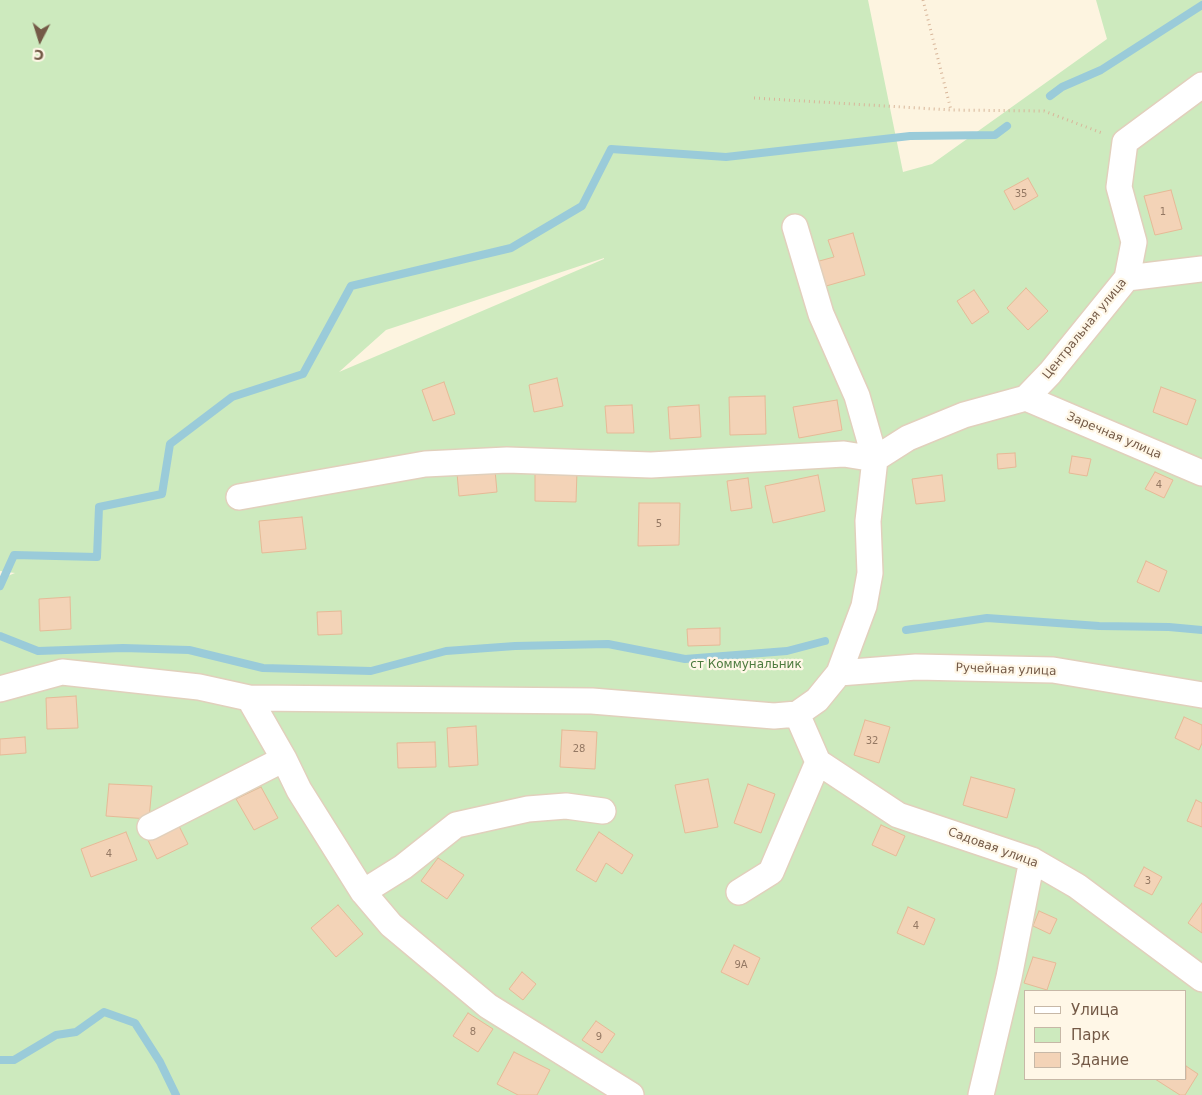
<!DOCTYPE html>
<meta charset="utf-8">
<style>
body{margin:0}
#map{position:relative;width:1202px;height:1095px;overflow:hidden;background:#fdf4e0;font-family:"DejaVu Sans",sans-serif}
canvas{display:block}
.legend{position:absolute;left:1024px;top:990px;width:162px;height:90px;box-sizing:border-box;background:#fff7e7;border:1px solid #c7b8a7;margin:0;padding:6px 9px;list-style:none;font-size:15px;color:#745a47}
.legend li{display:flex;align-items:center;gap:10px;height:25px}
.legend b{width:25px;border:1px solid #c7b8a7}
.north{position:absolute;left:15px;top:15px;width:50px;height:50px;-webkit-text-stroke:4px #fff7e7;paint-order:stroke;rotate:185deg;font-size:14px;font-weight:700;line-height:20px;text-align:center;color:#745a47}
.north::after{content:'';display:block;margin:auto;width:18px;height:22px;background:#745a47;clip-path:polygon(50% 0,100% 100%,50% 72%,0 100%)}
</style>
<div id="map">
<canvas width="1202" height="1095"></canvas>
<ul class="legend">
<li><b style="height:6px;background:#fff"></b>Улица</li>
<li><b style="height:14px;background:#cdeabe"></b>Парк</li>
<li><b style="height:14px;background:#f3d3b7"></b>Здание</li>
</ul>
<div class="north">С</div>
</div>
<script>
const ctx = document.querySelector('canvas').getContext('2d');
ctx.lineJoin = 'round';
function fill(path, color) {
  ctx.fillStyle = color;
  ctx.fill(path, 'evenodd');
}
function shape(rows) {
  const path = new Path2D();
  for (const r of rows) {
    path.moveTo(r[0], r[1]);
    for (let i = 2; i < r.length; i += 2) path.lineTo(r[i], r[i + 1]);
  }
  return path;
}
function strokePath(path, color, width, dash) {
  ctx.strokeStyle = color;
  ctx.lineWidth = width;
  ctx.lineCap = dash ? 'butt' : 'round';
  ctx.setLineDash(dash || []);
  ctx.stroke(path);
}
function write(font, color, halo, rows, align = 'center') {
  ctx.font = font + ' "DejaVu Sans",sans-serif';
  ctx.lineWidth = 4.5;
  ctx.setLineDash([]);
  ctx.textBaseline = 'middle';
  ctx.strokeStyle = halo;
  ctx.fillStyle = color;
  for (const [text, x, y, turn = 0] of rows) {
    ctx.save();
    ctx.translate(x, y);
    ctx.rotate((+turn || 0) * Math.PI / 180);
    ctx.textAlign = isNaN(turn) ? turn : align;
    if (halo) ctx.strokeText(text, 0, 0);
    ctx.fillText(text, 0, 0);
    ctx.restore();
  }
}
fill(shape([
 [0,0,868,0,903,172,932,164,1107,39,1096,0,1202,0,1202,1095,0,1095,0,579,15,573,0,571],
 [604,258,604,259,339,372,386,330],
 [1026,991,1186,991,1186,1079,1026,1079]
]), '#cdeabe');
strokePath(shape([
 [1050,96,1062,87,1101,70,1202,5],
 [0,586,14,555,97,557,99,507,162,494,170,444,232,397,303,374,351,286,511,248,582,206,611,149,726,157,910,136,995,135,1007,126],
 [906,630,987,618,1099,626,1169,627,1202,630],
 [0,636,38,651,123,648,189,650,263,668,371,671,446,651,515,646,608,644,685,659,787,651,825,641],
 [0,1060,14,1060,56,1035,76,1032,104,1012,135,1023,160,1062,176,1095]
]), '#9acbd9', 8);
const building = shape([
 [1028,178,1038,196,1014,210,1004,191,1028,178],
 [1171,190,1182,229,1155,235,1144,196,1171,190],
 [853,233,865,275,819,288,812,263,834,257,828,240,853,233],
 [1026,288,1048,311,1028,330,1007,308,1026,288],
 [974,290,989,312,972,324,957,301,974,290],
 [557,378,563,406,534,412,529,385,557,378],
 [444,382,455,414,433,421,422,390,444,382],
 [1161,387,1196,400,1187,425,1153,412,1161,387],
 [765,396,766,434,730,435,729,397,765,396],
 [837,400,842,430,799,438,793,407,837,400],
 [632,405,634,433,607,433,605,406,632,405],
 [699,405,701,437,670,439,668,407,699,405],
 [1015,453,1016,467,998,469,997,454,1015,453],
 [1072,456,1091,459,1087,476,1069,473,1072,456],
 [495,470,497,492,459,496,457,473,495,470],
 [535,471,577,471,576,502,535,501,535,471],
 [1155,472,1173,480,1164,498,1145,489,1155,472],
 [818,475,825,511,773,523,765,486,818,475],
 [942,475,945,501,916,504,912,479,942,475],
 [748,478,752,508,731,511,727,481,748,478],
 [639,503,680,503,679,545,638,546,639,503],
 [302,517,306,549,262,553,259,521,302,517],
 [1146,561,1167,571,1159,592,1137,582,1146,561],
 [70,597,71,629,40,631,39,599,70,597],
 [341,611,342,634,318,635,317,612,341,611],
 [720,628,720,645,688,646,687,629,720,628],
 [76,696,78,728,47,729,46,698,76,696],
 [1184,717,1202,725,1202,743,1199,750,1175,738,1184,717],
 [865,720,890,727,879,763,854,755,865,720],
 [476,726,478,765,449,767,447,728,476,726],
 [562,730,597,732,595,769,560,767,562,730],
 [25,737,26,753,0,755,0,739,25,737],
 [435,742,436,767,398,768,397,743,435,742],
 [971,777,1015,789,1007,818,963,805,971,777],
 [708,779,718,827,685,833,675,785,708,779],
 [109,784,152,786,149,819,106,816,109,784],
 [748,784,775,794,761,833,734,823,748,784],
 [261,787,278,818,254,830,236,799,261,787],
 [1196,800,1202,803,1202,827,1187,821,1196,800],
 [178,824,188,844,157,859,147,838,178,824],
 [881,825,905,836,896,856,872,845,881,825],
 [126,832,137,860,91,877,81,849,126,832],
 [599,832,633,855,622,874,606,863,596,882,576,870,599,832],
 [438,858,464,875,447,899,421,881,438,858],
 [1144,867,1162,877,1152,895,1134,886,1144,867],
 [1202,903,1202,933,1188,923,1202,903],
 [338,905,363,934,336,957,311,928,338,905],
 [908,907,935,919,924,945,897,933,908,907],
 [1039,911,1057,919,1050,934,1033,926,1039,911],
 [734,945,760,958,748,985,721,972,734,945],
 [1033,957,1056,963,1047,990,1024,983,1033,957],
 [522,972,536,984,523,1000,509,989,522,972],
 [468,1013,493,1029,478,1052,453,1036,468,1013],
 [596,1021,615,1034,602,1053,582,1040,596,1021],
 [514,1052,550,1070,537,1095,518,1095,497,1084,514,1052],
 [1186,1066,1198,1074,1185,1095,1180,1095,1155,1079,1186,1079,1186,1066]
]);
fill(building, '#f3d3b7');
strokePath(building, '#e6ba97', 1);
const minor = shape([
 [1127,278,1202,269],
 [1026,398,1050,373,1127,278,1134,242,1119,187,1125,142,1202,85],
 [1026,398,1202,473],
 [239,497,425,464,507,460,651,465,844,454,875,459,857,396,821,314,795,227],
 [839,673,916,667,1053,670,1202,695],
 [0,689,62,672,199,687,249,698,592,701,774,716,797,714,817,700,839,673,864,606,870,573,868,521,875,459,908,438,964,415,1026,398],
 [249,698,284,759,299,790,363,892,391,925,488,1006,631,1095],
 [797,714,818,762,898,815,1032,860,1077,886,1202,979],
 [150,827,284,759],
 [363,892,403,867,456,825,528,809,566,806,603,811],
 [739,892,771,872,818,762],
 [981,1095,1009,977,1032,860]
]);
strokePath(minor, '#e1d0bc', 28);
strokePath(shape([
 [923,0,951,110],
 [754,98,951,110,1044,111,1102,133]
]), '#d8b69a', 3, [1, 4]);
strokePath(minor, '#fff', 25);
write('10px', '#947863', null, [
 ["35",1021,194],
 ["1",1163,212],
 ["4",1159,485],
 ["5",659,524],
 ["32",872,741],
 ["28",579,749],
 ["4",109,854],
 ["3",1148,881],
 ["4",916,926],
 ["9А",741,965],
 ["8",473,1032],
 ["9",599,1037]
]);
write('12px', '#745a47', '#fff7e7', [
 ["Центральная улица",1085,329,-51],
 ["Заречная улица",1114,436,23],
 ["Ручейная улица",1006,670,2],
 ["Садовая улица",993,848,20]
]);
write('12px', '#4c7a3e', '#fff7e7', [
 ["ст Коммунальник",746,665]
]);
</script>
